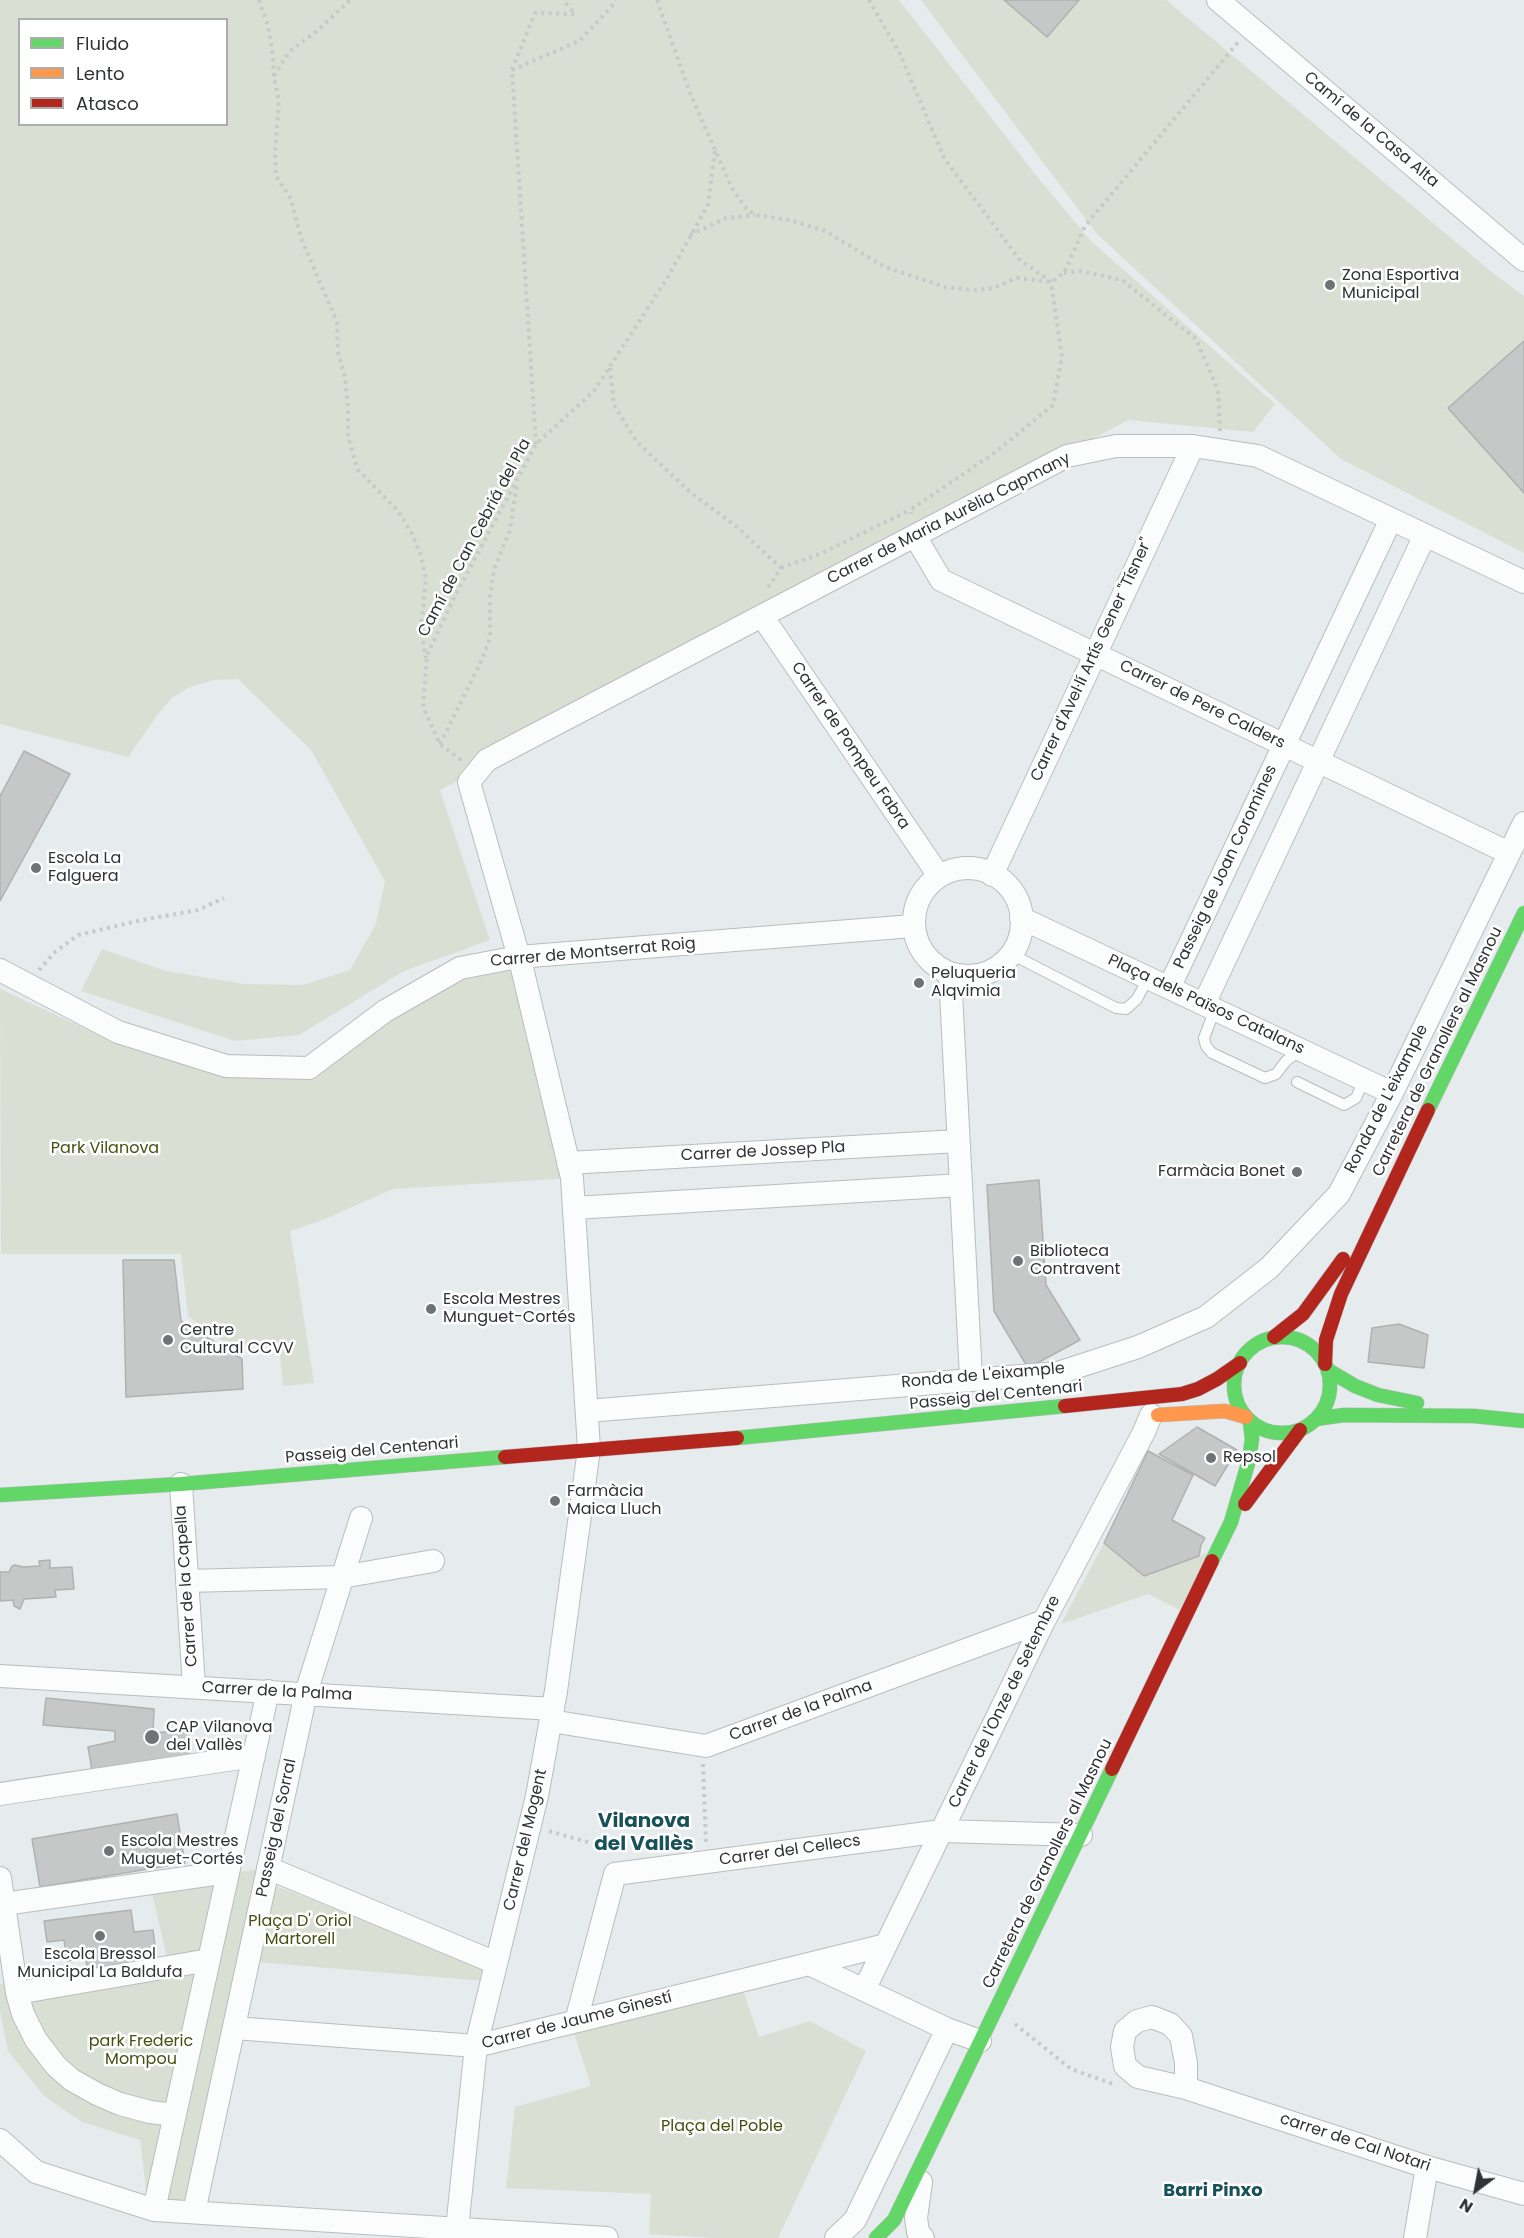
<!DOCTYPE html>
<meta charset="utf-8">
<style>
body{margin:0}
#map{position:relative;width:1524px;height:2238px;overflow:hidden;background:#e6ebee;font-family:Poppins,sans-serif}
canvas{display:block}
.legend{position:absolute;left:18px;top:18px;width:210px;height:108px;box-sizing:border-box;background:#fff;border:2px solid #acadaf;margin:0;padding:8px 10px;list-style:none;font-size:18px;color:#303336}
.legend li{display:flex;align-items:center;gap:12px;height:30px}
.legend b{width:30px;border:2px solid #acadaf}
.north{position:absolute;left:1446px;top:2160px;width:60px;height:60px;-webkit-text-stroke:4px #fff;paint-order:stroke;rotate:212deg;font-size:16px;font-weight:700;line-height:24px;text-align:center;color:#303336}
.north::after{content:'';display:block;margin:auto;width:21px;height:27px;background:#303336;clip-path:polygon(50% 0,100% 100%,50% 72%,0 100%)}
</style>
<div id="map">
<canvas width="1524" height="2238"></canvas>
<ul class="legend">
<li><b style="height:8px;background:#63d668"></b>Fluido</li>
<li><b style="height:8px;background:#ff974d"></b>Lento</li>
<li><b style="height:8px;background:#b3261e"></b>Atasco</li>
</ul>
<div class="north">N</div>
</div>
<script>
const ctx = document.querySelector('canvas').getContext('2d');
ctx.lineJoin = 'round';
function fill(path, color) {
  ctx.fillStyle = color;
  ctx.fill(path, 'evenodd');
}
function shape(rows) {
  const path = new Path2D();
  for (const r of rows) {
    if (r.length === 3) {
      path.moveTo(r[0] + r[2], r[1]);
      path.arc(r[0], r[1], r[2], 0, 2 * Math.PI);
      continue;
    }
    path.moveTo(r[0], r[1]);
    for (let i = 2; i < r.length; i += 2) path.lineTo(r[i], r[i + 1]);
  }
  return path;
}
function strokePath(path, color, width, dash) {
  ctx.strokeStyle = color;
  ctx.lineWidth = width;
  ctx.lineCap = dash ? 'butt' : 'round';
  ctx.setLineDash(dash || []);
  ctx.stroke(path);
}
function write(font, color, halo, rows, align = 'center') {
  ctx.font = font + ' Poppins,sans-serif';
  ctx.lineWidth = 5;
  ctx.setLineDash([]);
  ctx.textBaseline = 'middle';
  ctx.strokeStyle = halo;
  ctx.fillStyle = color;
  for (const [text, x, y, turn = 0] of rows) {
    ctx.save();
    ctx.translate(x, y);
    ctx.rotate((+turn || 0) * Math.PI / 180);
    ctx.textAlign = isNaN(turn) ? turn : align;
    if (halo) ctx.strokeText(text, 0, 0);
    ctx.fillText(text, 0, 0);
    ctx.restore();
  }
}
fill(shape([
 [0,0,899,0,1039,179,1090,240,1275,404,1253,432,1128,420,440,790,490,940,404,971,299,1035,235,1041,81,991,102,949,166,971,243,984,303,985,350,970,376,924,385,881,311,750,238,679,214,680,190,687,173,697,158,714,128,757,0,724],
 [20,20,226,20,226,124,20,124],
 [921,0,1166,0,1494,274,1524,296,1524,553,1341,459,1097,234],
 [506,966,526,984,572,1178,393,1189,320,1221,290,1231,314,1383,283,1386,279,1346,231,1347,188,1316,181,1254,1,1254,0,989,112,1041,304,1076,376,1031,455,976],
 [1104,1543,1144,1576,1208,1553,1180,1610,1148,1594,1061,1624],
 [268,1868,194,2212,147,2197,140,2140,82,2122,44,2096,8,2051,0,2011,0,1984,168,1962,150,1884],
 [274,1885,487,1968,484,1981,256,1962],
 [743,1991,759,2037,810,2021,866,2051,778,2238,714,2238,649,2234,651,2194,506,2188,515,2107,591,2086,574,2033]
]), '#d9dfd2');
const building = shape([
 [1004,0,1079,0,1047,37,1004,0],
 [1524,341,1524,493,1448,408,1524,341],
 [24,751,70,774,0,901,0,796,24,751],
 [1039,1180,1046,1285,1080,1340,1028,1368,994,1311,987,1185,1039,1180],
 [123,1260,174,1260,181,1321,242,1359,243,1389,126,1397,123,1260],
 [1399,1324,1428,1335,1424,1368,1368,1362,1372,1328,1399,1324],
 [1197,1427,1237,1450,1215,1486,1159,1454,1197,1427],
 [1148,1451,1193,1475,1172,1520,1205,1538,1201,1545,1199,1556,1144,1576,1104,1543,1148,1451],
 [50,1560,50,1568,72,1567,74,1589,55,1590,56,1597,24,1599,20,1609,14,1606,13,1600,0,1601,0,1572,9,1572,12,1566,15,1565,23,1567,40,1566,39,1561,50,1560],
 [46,1698,154,1709,153,1733,189,1730,189,1755,92,1770,88,1747,115,1741,115,1731,43,1725,46,1698],
 [177,1814,185,1863,40,1887,32,1839,177,1814],
 [131,1910,134,1932,153,1930,157,1961,87,1969,86,1958,67,1961,64,1940,47,1942,44,1921,131,1910]
]);
fill(building, '#c6c7c7');
strokePath(building, '#b0b1b1', 1.5);
const lane = shape([
 [1011,954,1116,1008,1126,1009,1137,999,1148,978],
 [1215,1009,1204,1038,1206,1046,1212,1053,1265,1078,1276,1074,1286,1061,1301,1050],
 [1297,1082,1344,1105,1356,1098,1364,1080]
]);
const street = shape([
 [1218,0,1524,260],
 [915,536,941,580,1509,853],
 [762,616,939,876],
 [968,922,54],
 [992,875,1193,446],
 [1021,918,1392,1093],
 [0,970,118,1032,226,1066,309,1068,385,1011,460,968,518,957,913,926],
 [950,974,971,1378],
 [1169,988,1391,519],
 [1204,1004,1425,535],
 [568,1163,958,1141],
 [574,1208,961,1185],
 [587,1411,1058,1373,1138,1347,1206,1317,1269,1268,1339,1194,1392,1093,1524,823],
 [181,1484,194,1687],
 [187,1581,342,1577,433,1561],
 [0,1676,553,1709],
 [551,1721,706,1746,1044,1621],
 [0,1794,254,1756],
 [268,1868,496,1963],
 [0,1878,17,1993,23,2014,36,2040,56,2066,72,2080,97,2094,120,2104,150,2112,175,2115],
 [4,1904,228,1872],
 [809,1964,947,2029,980,2041],
 [864,1990,1044,1621,1144,1432,1151,1415],
 [17,1993,209,1960],
 [576,2021,615,1874,942,1831,1081,1835],
 [234,2028,476,2046,886,1945],
 [1186,2088,1186,2063,1181,2036,1170,2024,1152,2017,1137,2021,1125,2031,1122,2047,1125,2066,1138,2077,1186,2088,1427,2167,1524,2194],
 [0,2140,36,2172,154,2210,607,2238],
 [921,2182,916,2218,918,2232,923,2238],
 [154,2210,268,1691],
 [194,2212,306,1693,361,1518],
 [457,2229,476,2046,537,1796,556,1691,589,1449,572,1178,522,968,469,782,487,760,1067,456,1116,446,1193,446,1258,456,1524,582],
 [836,2238,855,2220,947,2029],
 [1415,2238,1427,2167]
]);
const fast = shape([
 [1428,1110,1524,913],
 [1282,1385,48],
 [1328,1370,1355,1386,1378,1395,1417,1403],
 [1316,1419,1344,1415,1474,1416,1524,1421],
 [737,1438,1065,1406],
 [0,1495,181,1484,505,1457],
 [1212,1561,1231,1522,1249,1460,1252,1439,1250,1422],
 [876,2238,894,2220,1112,1769]
]);
const slow = shape([
 [1158,1415,1225,1411,1246,1417]
]);
const jam = shape([
 [1274,1337,1303,1314,1343,1259],
 [1325,1364,1326,1340,1341,1294,1428,1110],
 [1065,1406,1182,1394,1198,1389,1217,1379,1240,1363],
 [505,1457,737,1438],
 [1245,1504,1300,1430],
 [1112,1769,1212,1561]
]);
strokePath(lane, '#b9bdbf', 12);
strokePath(street, '#b9bdbf', 24);
strokePath(fast, '#b9bdbf', 15);
strokePath(slow, '#b9bdbf', 15);
strokePath(jam, '#b9bdbf', 15);
strokePath(shape([
 [259,0,268,26,273,55,274,77,279,101,275,153,276,176,291,199,301,238,337,322,338,352,345,378,348,407,348,437,358,470,398,511,412,534,421,556,426,579,421,630,426,658],
 [657,0,690,93,732,188,745,207,755,215,789,220,825,231,885,267,945,287,974,290,993,288,1017,278,1051,282,1064,273,1085,226,1239,41],
 [869,0,900,54,944,158,1019,259,1051,282,1062,357,1053,405,993,454,910,510,911,514],
 [512,70,579,41,614,4,615,0],
 [274,76,289,52,318,30,350,0],
 [690,235,726,218,755,215],
 [1064,273,1080,271,1122,280,1196,339,1218,390,1220,432],
 [610,368,614,405,637,442,690,492,737,527,781,568,767,589],
 [536,444,512,70,535,13,575,14,563,0],
 [781,568,822,553,910,510],
 [440,744,480,664,490,638,490,597,494,569,510,530,517,483],
 [461,760,440,744,423,707,427,655,454,598,536,444,594,391,666,280,708,205,715,150],
 [39,970,55,952,78,935,142,920,198,910,224,898],
 [703,1764,706,1843],
 [549,1831,622,1852],
 [1015,2024,1071,2069,1113,2084]
]), '#c8c9ca', 4, [3, 4.5]);
strokePath(lane, '#fbfcfc', 10);
strokePath(street, '#fbfcfc', 22);
strokePath(fast, '#63d668', 14);
strokePath(slow, '#ff974d', 14);
strokePath(jam, '#b3261e', 14);
for (const [x, y, r, color] of [
 [1330,285,6,"#707376"],
 [36,868,6,"#707376"],
 [919,983,6,"#707376"],
 [1297,1172,6,"#707376"],
 [1018,1261,6,"#707376"],
 [431,1309,6,"#707376"],
 [168,1340,6,"#707376"],
 [1211,1458,6,"#707376"],
 [555,1501,6,"#707376"],
 [152,1737,8,"#707376"],
 [109,1851,6,"#707376"],
 [100,1936,6,"#707376"]
]) {
  const dot = new Path2D();
  dot.arc(x, y, r, 0, 2 * Math.PI);
  ctx.fillStyle = color;
  ctx.fill(dot);
  strokePath(dot, '#fff', 2);
}
write('16px', '#303336', '#fff', [
 ["Camí de la Casa Alta",1371,130,40],
 ["Carrer de Maria Aurèlia Capmany",949,519,-27],
 ["Camí de Can Cebriá del Pla",475,538,-62],
 ["Carrer d'Avel·lí Artís Gener \"Tísner\"",1092,660,-65],
 ["Carrer de Pere Calders",1202,705,26],
 ["Carrer de Pompeu Fabra",850,746,56],
 ["Passeig de Joan Coromines",1226,867,-65],
 ["Carrer de Montserrat Roig",593,953,-5],
 ["Plaça dels Països Catalans",1206,1005,25],
 ["Carretera de Granollers al Masnou",1438,1052,-64],
 ["Ronda de L'eixample",1387,1099,-63],
 ["Carrer de Jossep Pla",763,1152,-3],
 ["Ronda de L'eixample",983,1376,-5],
 ["Passeig del Centenari",996,1396,-6],
 ["Passeig del Centenari",372,1451,-5],
 ["Carrer de la Capella",187,1586,-94],
 ["Carrer de la Palma",277,1692,3],
 ["Carrer de l'Onze de Setembre",1005,1702,-64],
 ["Carrer de la Palma",801,1711,-20],
 ["Passeig del Sorral",277,1828,-78],
 ["Carrer del Mogent",526,1840,-77],
 ["Carrer del Cellecs",790,1851,-8],
 ["Carretera de Granollers al Masnou",1048,1864,-64],
 ["Carrer de Jaume Ginestí",577,2021,-14],
 ["carrer de Cal Notari",1355,2143,18]
]);
write('16px', '#303336', '#fff', [
 ["Zona Esportiva",1342,276],
 ["Municipal",1342,294],
 ["Escola La",48,859],
 ["Falguera",48,877],
 ["Peluqueria",931,974],
 ["Alqvimia",931,992],
 ["Farmàcia Bonet",1285,1172,"right"],
 ["Biblioteca",1030,1252],
 ["Contravent",1030,1270],
 ["Escola Mestres",443,1300],
 ["Munguet-Cortés",443,1318],
 ["Centre",180,1331],
 ["Cultural CCVV",180,1349],
 ["Repsol",1223,1458],
 ["Farmàcia",567,1492],
 ["Maica Lluch",567,1510],
 ["CAP Vilanova",166,1728],
 ["del Vallès",166,1746],
 ["Escola Mestres",121,1842],
 ["Muguet-Cortés",121,1860],
 ["Escola Bressol",100,1955,"center"],
 ["Municipal La Baldufa",100,1973,"center"]
], 'left');
write('16px', '#455111', '#fff', [
 ["Park Vilanova",105,1149],
 ["Plaça D' Oriol",300,1922],
 ["Martorell",300,1940],
 ["park Frederic",141,2042],
 ["Mompou",141,2060],
 ["Plaça del Poble",722,2127]
]);
write('bold 18px', '#165258', '#fff', [
 ["Barri Pinxo",1213,2191]
]);
write('bold 20px', '#165258', '#fff', [
 ["Vilanova",644,1822],
 ["del Vallès",644,1845]
]);
</script>
